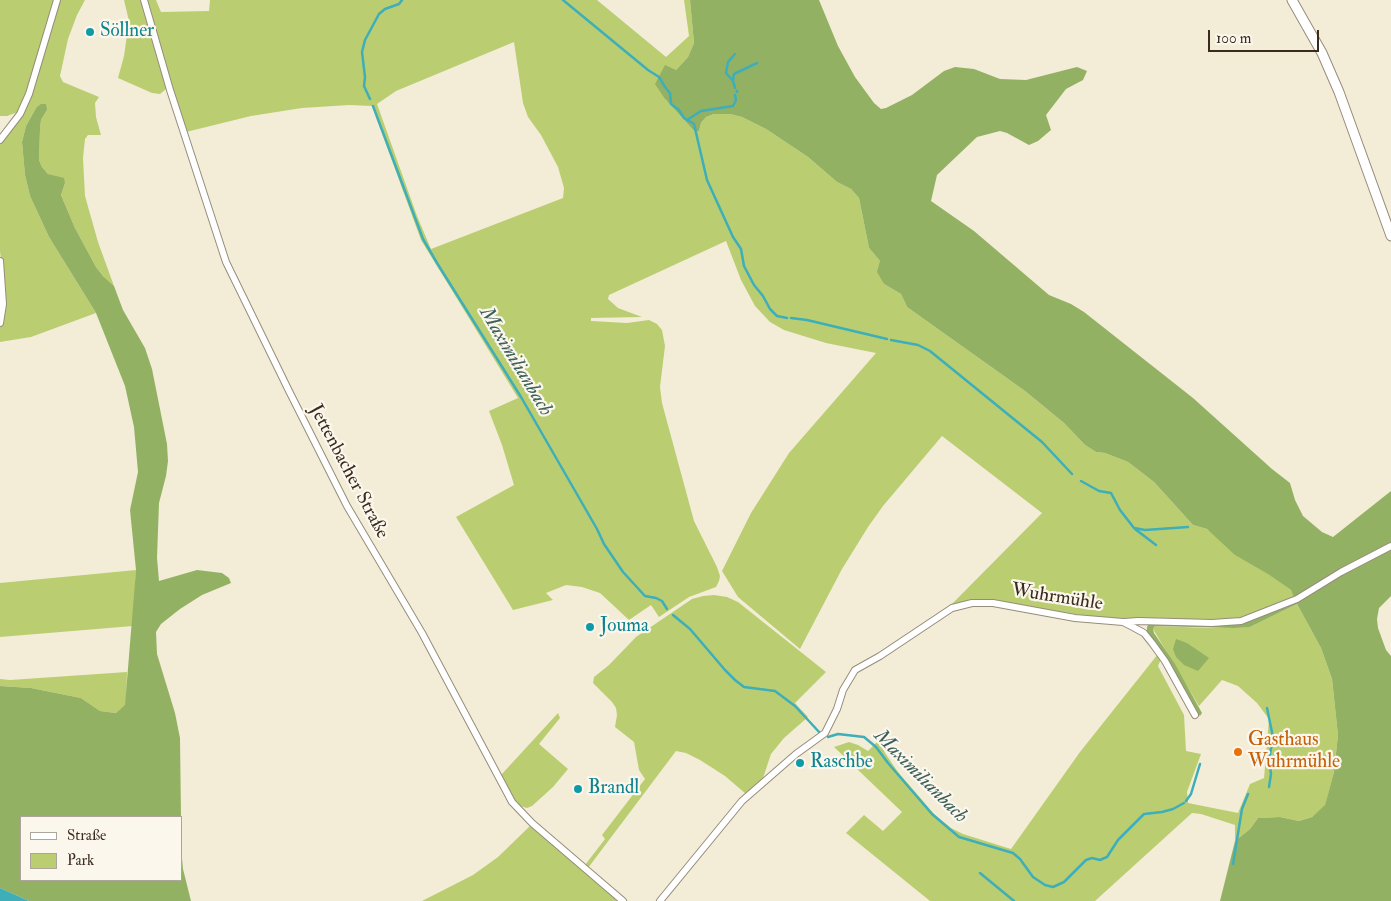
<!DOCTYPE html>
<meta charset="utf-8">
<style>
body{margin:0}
#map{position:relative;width:1391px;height:901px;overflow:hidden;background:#f3edd8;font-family:"IM FELL Double Pica",serif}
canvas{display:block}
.legend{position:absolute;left:20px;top:816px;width:162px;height:65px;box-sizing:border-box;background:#fbf7ec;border:1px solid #aea59a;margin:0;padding:6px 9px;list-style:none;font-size:15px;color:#3b2a1e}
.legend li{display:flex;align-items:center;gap:10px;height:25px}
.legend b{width:25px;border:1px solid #aea59a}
.scale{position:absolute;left:1208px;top:30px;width:111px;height:22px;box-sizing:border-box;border:2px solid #3b2a1e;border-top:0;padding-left:6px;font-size:15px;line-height:18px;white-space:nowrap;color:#3b2a1e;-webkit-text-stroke:4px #fbf7ec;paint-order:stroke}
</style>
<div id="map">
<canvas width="1391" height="901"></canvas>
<ul class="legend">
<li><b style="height:6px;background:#fff"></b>Straße</li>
<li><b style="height:14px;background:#bace71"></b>Park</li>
</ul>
<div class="scale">100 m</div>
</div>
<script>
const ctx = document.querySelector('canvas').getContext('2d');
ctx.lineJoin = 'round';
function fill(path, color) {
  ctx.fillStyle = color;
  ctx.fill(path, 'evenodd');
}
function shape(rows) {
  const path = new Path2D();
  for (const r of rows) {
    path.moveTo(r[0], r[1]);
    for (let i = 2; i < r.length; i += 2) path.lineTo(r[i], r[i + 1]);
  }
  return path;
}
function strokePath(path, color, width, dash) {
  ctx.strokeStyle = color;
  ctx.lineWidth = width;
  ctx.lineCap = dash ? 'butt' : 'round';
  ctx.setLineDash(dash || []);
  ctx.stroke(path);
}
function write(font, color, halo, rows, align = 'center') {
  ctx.font = font + ' "IM FELL Double Pica",serif';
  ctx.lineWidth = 4.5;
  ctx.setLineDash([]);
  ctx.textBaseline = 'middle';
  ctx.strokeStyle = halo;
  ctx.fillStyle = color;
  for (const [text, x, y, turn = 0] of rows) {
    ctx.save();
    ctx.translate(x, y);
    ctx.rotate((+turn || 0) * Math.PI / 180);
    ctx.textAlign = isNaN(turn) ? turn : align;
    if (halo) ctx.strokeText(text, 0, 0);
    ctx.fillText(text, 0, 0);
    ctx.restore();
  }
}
fill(shape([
 [0,0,55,0,27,95,18,112,7,116,0,116],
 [58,0,85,0,77,15,68,39,60,76,63,82,99,97,95,103,96,117,101,135,88,135,85,139,83,158,85,196,98,242,114,286,103,276,96,267,75,228,61,195,65,183,57,177,48,174,42,167,39,160,40,130,41,120,47,110,36,108,26,126,22,142,25,175,30,196,49,237,96,313,31,337,0,342,0,327,2,320,2,269,0,251,0,143,23,111],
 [124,0,142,0,167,87,166,89,160,94,152,93,118,78,124,56,129,21],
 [147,0,156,0,161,12,209,11,210,0,597,0,666,57,689,36,684,0,690,0,694,43,688,57,676,70,665,99,695,132,699,131,701,123,706,117,714,114,730,114,742,117,766,129,808,157,837,182,851,189,859,198,869,248,880,261,884,284,901,294,907,307,1025,391,1064,423,1085,445,1096,452,1105,453,1128,462,1154,482,1193,525,1207,529,1291,590,1295,598,1239,620,1107,619,991,601,961,602,950,606,1042,513,942,436,883,506,868,527,842,569,800,649,738,597,722,571,751,513,789,453,876,353,826,343,784,330,770,322,755,306,741,280,726,241,609,295,608,299,618,308,642,317,591,318,591,321,627,323,649,320,657,324,662,330,665,346,660,387,662,403,694,521,717,567,720,576,719,581,716,587,689,597,659,617,651,605,629,620,600,593,582,587,566,585,546,593,553,600,513,610,456,517,514,485,502,445,489,411,518,398,421,240,372,106,349,105,302,108,251,116,186,132],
 [514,42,523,103,528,117,541,135,558,167,564,188,563,198,431,249,417,216,377,104,396,91],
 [136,570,133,626,0,637,0,583],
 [714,595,727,597,738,602,826,672,795,703,808,717,784,738,771,754,763,778,746,794,725,776,700,760,686,753,676,751,588,868,585,865,605,839,602,835,645,779,639,770,634,742,615,727,617,715,616,708,612,702,593,683,594,677,609,665,636,637,661,620,692,599,703,596],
 [1297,604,1321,648,1332,679,1338,735,1334,772,1325,806,1312,817,1299,821,1280,817,1258,818,1250,829,1235,841,1235,825,1201,814,1192,813,1095,901,930,901,846,833,864,815,883,831,902,812,834,747,849,742,858,745,868,751,879,740,885,753,898,772,935,815,951,828,963,834,1011,849,1080,752,1158,654,1161,659,1158,666,1184,715,1186,751,1201,754,1187,792,1188,803,1238,813,1250,784,1264,778,1269,719,1257,703,1238,686,1222,680,1199,706,1153,629,1155,626,1209,628,1250,627],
 [127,672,126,705,116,713,100,711,81,698,31,688,0,686,0,679,10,680],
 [558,713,560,718,539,744,568,769,553,787,532,806,527,808,520,806,508,792,501,775],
 [531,825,620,901,422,901,473,875,498,857]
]), '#bace71');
fill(shape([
 [690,0,819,0,838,46,855,77,874,103,881,109,886,108,912,95,944,71,955,67,974,69,1000,79,1026,80,1077,67,1087,71,1083,80,1066,89,1046,115,1051,130,1038,141,1029,145,1007,133,1000,131,977,137,937,175,931,201,974,231,1049,295,1071,304,1084,312,1193,398,1272,469,1290,483,1295,500,1303,516,1322,532,1333,537,1391,491,1391,596,1379,608,1377,619,1378,628,1386,650,1391,656,1391,901,1220,901,1235,841,1250,829,1258,818,1280,817,1299,821,1312,817,1325,805,1334,772,1338,735,1332,679,1321,648,1297,604,1250,627,1234,628,1155,626,1153,629,1154,633,1175,664,1202,713,1200,716,1197,713,1147,632,1147,627,1149,623,1242,623,1295,600,1291,590,1268,574,1235,555,1207,529,1193,525,1154,482,1128,462,1105,453,1096,452,1085,445,1064,423,1025,391,907,307,901,294,884,284,877,272,880,261,869,248,859,198,851,189,837,182,808,157,766,129,742,117,730,114,714,114,706,117,701,123,699,131,695,132,665,99,655,84,665,65,676,70,688,57,694,43],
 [41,104,46,104,47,110,41,120,40,130,39,160,42,167,48,174,64,178,65,183,61,195,75,228,96,267,103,276,114,286,123,310,145,348,152,369,167,444,168,461,166,476,159,503,157,558,159,581,197,570,222,573,229,578,231,583,202,595,180,609,161,624,156,632,157,654,175,713,180,738,181,817,21,817,21,880,181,880,181,848,183,869,191,901,29,901,0,888,0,686,31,688,81,698,100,711,116,713,125,705,136,570,130,510,138,472,134,427,125,386,96,313,49,237,30,196,25,175,22,142,26,126,36,108],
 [1176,639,1187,643,1209,658,1198,671,1184,665,1176,657,1173,649]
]), '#93b163');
fill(shape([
 [0,888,29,901,0,901]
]), '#3eaeb9');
strokePath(shape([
 [563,0,648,70,659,77,665,87,670,93,671,104,679,110,684,118,694,124,707,180,733,237,741,249,744,266,754,285,763,296,770,309,777,316,787,318],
 [733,81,726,73,728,62,735,54],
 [735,88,733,81,734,74,757,63],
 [737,92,737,91],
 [370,99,364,86,365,77,362,52,365,40,379,14,385,9,399,4,402,0],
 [373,106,423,239,437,263,521,397,597,529,604,544,623,572,645,596,656,598,662,601,667,609],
 [687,120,701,111,733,106,736,100,735,95],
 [791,318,807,320,887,339],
 [891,340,918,345,930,351,1042,442,1072,474],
 [1081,481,1099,491,1111,493,1120,510,1134,528,1145,530,1188,527],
 [1135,529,1156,545],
 [673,615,690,629,725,670,735,680,744,687,775,691,795,706,820,733],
 [1267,708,1273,737,1269,760,1271,774,1269,787],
 [828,737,838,734,864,737,876,747,888,763,932,814,959,837,1013,853,1020,859,1033,877,1045,885,1053,887,1064,882,1086,860,1092,858,1100,860,1107,857,1118,840,1144,814,1162,812,1173,809,1184,803],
 [1186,801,1191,794,1200,764],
 [1233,864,1242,809,1248,794],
 [980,873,1014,901]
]), '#3eaeb9', 2.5);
const street = shape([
 [144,0,170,90,226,262,289,391,347,506,422,633,512,802,532,823,623,901],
 [0,140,20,114,29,94,57,0],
 [0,261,3,304,0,323],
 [1124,622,1138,621,1212,623,1241,621,1297,599,1341,572,1391,546],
 [660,901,742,801,796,754,825,733,837,709,843,690,855,670,880,656,952,608,972,603,993,603,1075,618,1123,622,1131,626,1144,633,1152,643,1165,661,1195,715]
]);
const secondary = shape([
 [1292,0,1322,53,1339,92,1391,236]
]);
strokePath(street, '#978c7b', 8);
strokePath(secondary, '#978c7b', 11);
strokePath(street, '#fff', 6);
strokePath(secondary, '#fff', 9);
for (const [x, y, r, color] of [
 [90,32,5,"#0f9aa8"],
 [590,627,5,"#0f9aa8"],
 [1238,752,5,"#e8710a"],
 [800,763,5,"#0f9aa8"],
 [578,789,5,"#0f9aa8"]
]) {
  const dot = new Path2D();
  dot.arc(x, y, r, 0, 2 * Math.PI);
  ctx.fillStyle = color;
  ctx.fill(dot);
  strokePath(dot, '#fbf7ec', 2);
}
write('19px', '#0d838f', '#fbf7ec', [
 ["Söllner",100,32],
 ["Jouma",600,627],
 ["Raschbe",810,763],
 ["Brandl",588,789]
], 'left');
write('19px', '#3b2a1e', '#fbf7ec', [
 ["Jettenbacher Straße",348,472,62],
 ["Wuhrmühle",1057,598,9]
]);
write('19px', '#c56008', '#fbf7ec', [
 ["Gasthaus",1248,741],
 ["Wuhrmühle",1248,763]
], 'left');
write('italic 20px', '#3c5f5c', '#fbf7ec', [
 ["Maximilianbach",515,362,59],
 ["Maximilianbach",920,777,45]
]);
</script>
